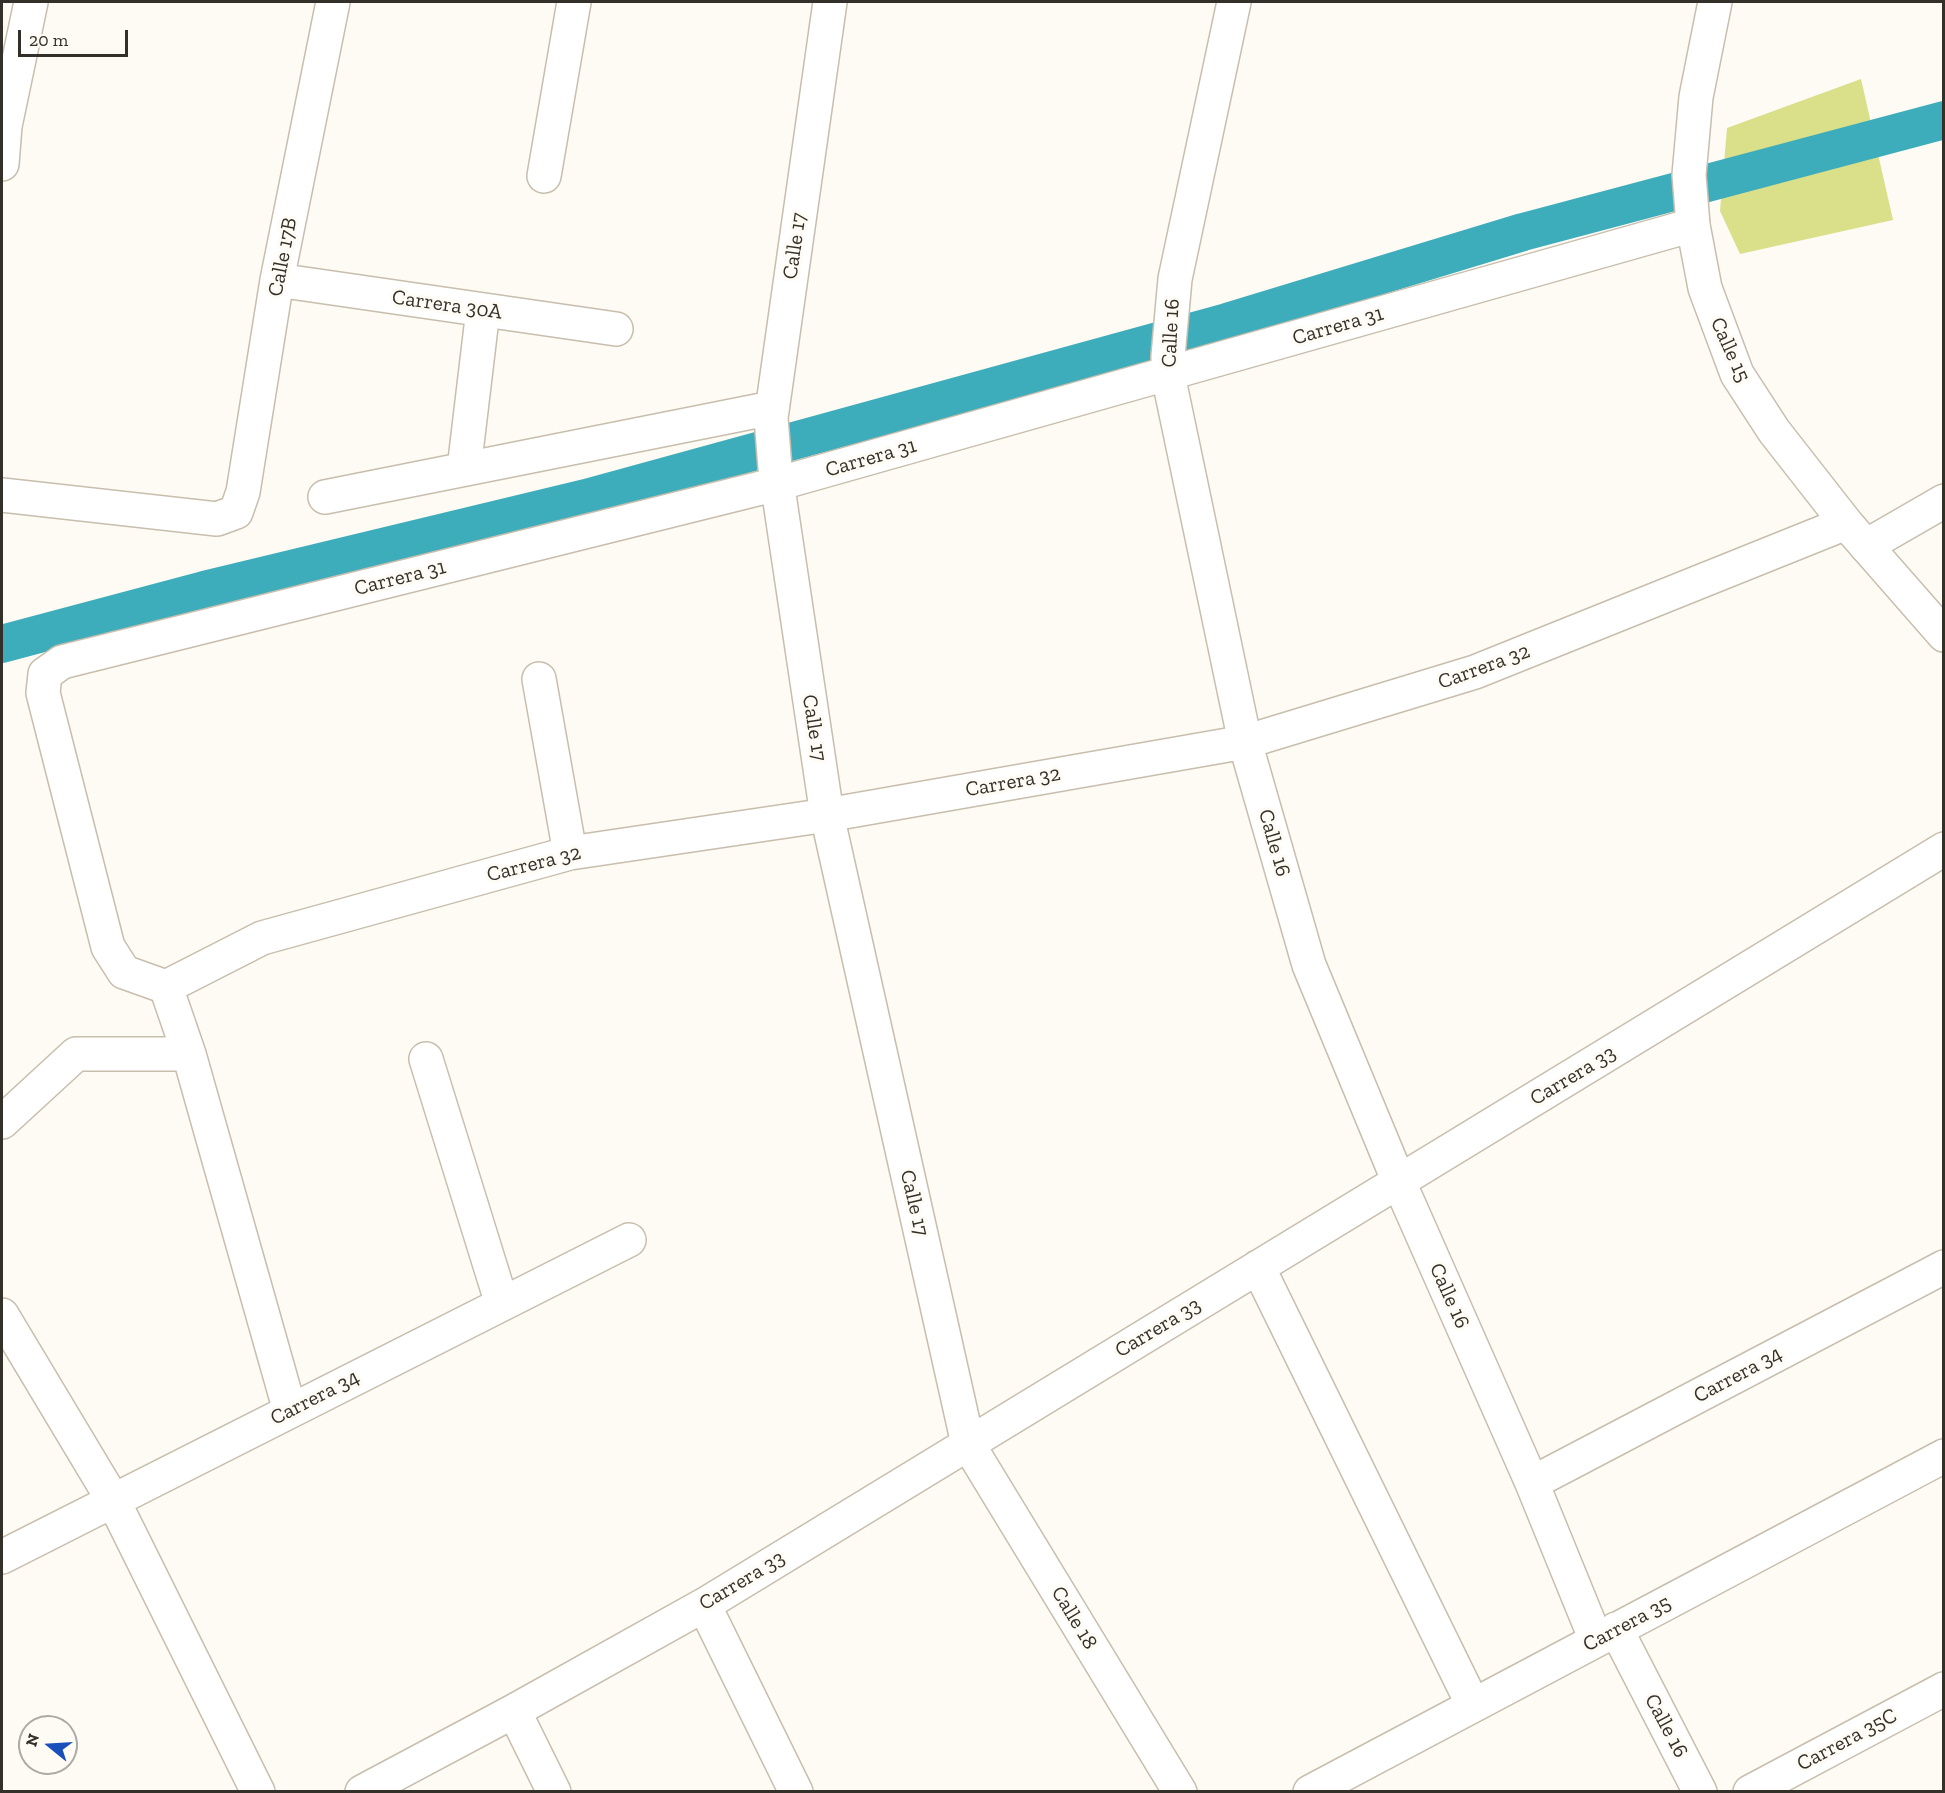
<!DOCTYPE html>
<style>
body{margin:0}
#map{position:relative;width:1945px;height:1793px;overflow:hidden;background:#fefbf4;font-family:"Zilla Slab",serif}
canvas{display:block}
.frame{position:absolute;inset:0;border:3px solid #333029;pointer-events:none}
.north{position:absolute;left:18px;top:1715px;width:60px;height:60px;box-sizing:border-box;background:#fefbf4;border:2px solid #adaaa3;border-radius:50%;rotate:288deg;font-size:16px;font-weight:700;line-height:24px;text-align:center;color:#333029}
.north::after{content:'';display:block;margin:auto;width:21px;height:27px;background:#1a50bc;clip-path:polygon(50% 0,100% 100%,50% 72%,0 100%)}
.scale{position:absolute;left:18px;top:30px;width:110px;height:27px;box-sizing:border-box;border:3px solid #333029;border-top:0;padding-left:8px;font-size:18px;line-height:21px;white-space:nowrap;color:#333029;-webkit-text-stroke:4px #fefbf4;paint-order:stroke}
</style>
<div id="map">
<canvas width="1945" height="1793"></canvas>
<div class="frame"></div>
<div class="north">N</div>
<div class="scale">20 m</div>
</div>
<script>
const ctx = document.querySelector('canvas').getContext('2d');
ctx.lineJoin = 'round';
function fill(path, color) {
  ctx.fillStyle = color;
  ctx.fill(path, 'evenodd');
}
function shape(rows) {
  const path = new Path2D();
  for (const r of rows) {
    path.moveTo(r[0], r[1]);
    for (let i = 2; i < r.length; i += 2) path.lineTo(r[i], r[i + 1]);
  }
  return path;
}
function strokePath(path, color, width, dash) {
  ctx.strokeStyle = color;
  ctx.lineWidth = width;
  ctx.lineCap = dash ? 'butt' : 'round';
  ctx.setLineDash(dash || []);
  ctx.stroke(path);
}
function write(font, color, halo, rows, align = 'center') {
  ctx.font = font + ' "Zilla Slab",serif';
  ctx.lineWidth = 6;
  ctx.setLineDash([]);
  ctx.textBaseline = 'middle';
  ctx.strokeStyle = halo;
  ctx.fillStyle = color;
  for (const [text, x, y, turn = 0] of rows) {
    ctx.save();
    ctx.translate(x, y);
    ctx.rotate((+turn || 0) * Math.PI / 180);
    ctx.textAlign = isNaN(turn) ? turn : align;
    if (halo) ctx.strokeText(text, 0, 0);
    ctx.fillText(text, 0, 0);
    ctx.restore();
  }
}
fill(shape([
 [1861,79,1893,220,1740,254,1720,211,1727,128]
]), '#dadf8a');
strokePath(shape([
 [2,644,204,590,586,498,1227,322,1523,232,1944,120]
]), '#3eadbb', 38);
const street = shape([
 [830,2,771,418,775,468,827,815,968,1444,1180,1792],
 [1234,2,1175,279,1168,356,1168,375,1245,742,1309,965,1399,1182,1532,1483,1596,1640],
 [2,164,5,126,31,2],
 [544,176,574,2],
 [277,280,616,329],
 [464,469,483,310],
 [2,495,217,519,236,512,243,492,277,280,333,2],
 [325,497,772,408],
 [1866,546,1944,501],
 [539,679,570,853],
 [166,987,124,972,108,947,43,693,45,674,62,662,777,484,1693,225],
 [166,987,262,938,570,853,827,815,1245,742,1475,672,1846,523],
 [166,987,189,1054,290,1411],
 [426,1059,502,1304],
 [2,1122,76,1054,189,1054],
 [1258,1267,1473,1705],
 [2,1315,113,1500,258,1792],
 [1532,1483,1944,1267],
 [2,1557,629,1240],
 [704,1605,796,1792],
 [1616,1629,1700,1792],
 [514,1711,554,1792],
 [362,1792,514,1711,704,1605,1944,849],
 [1310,1792,1944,1456],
 [1750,1792,1944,1689]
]);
const secondary = shape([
 [1715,2,1696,97,1689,175,1693,225,1705,288,1737,374,1774,431,1846,523,1944,635]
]);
strokePath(street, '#c7bead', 36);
strokePath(secondary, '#c7bead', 36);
strokePath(street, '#fff', 33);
strokePath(secondary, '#fff', 33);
write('21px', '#333029', '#fefbf4', [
 ["Calle 17",795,246,-82],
 ["Calle 17B",283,257,-79],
 ["Carrera 30A",447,305,8],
 ["Carrera 31",1338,326,-16],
 ["Calle 16",1171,333,-87],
 ["Calle 15",1730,350,66],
 ["Carrera 31",871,458,-16],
 ["Carrera 31",400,578,-14],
 ["Carrera 32",1484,667,-20],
 ["Calle 17",814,728,81],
 ["Carrera 32",1013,782,-10],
 ["Calle 16",1274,843,74],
 ["Carrera 32",534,864,-14],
 ["Carrera 33",1573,1076,-31],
 ["Calle 17",914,1203,77],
 ["Calle 16",1449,1296,66],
 ["Carrera 33",1158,1328,-31],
 ["Carrera 34",1738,1375,-28],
 ["Carrera 34",315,1398,-27],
 ["Carrera 33",742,1581,-31],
 ["Calle 18",1074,1618,59],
 ["Carrera 35",1627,1624,-28],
 ["Calle 16",1666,1726,62],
 ["Carrera 35C",1847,1740,-28]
]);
</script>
